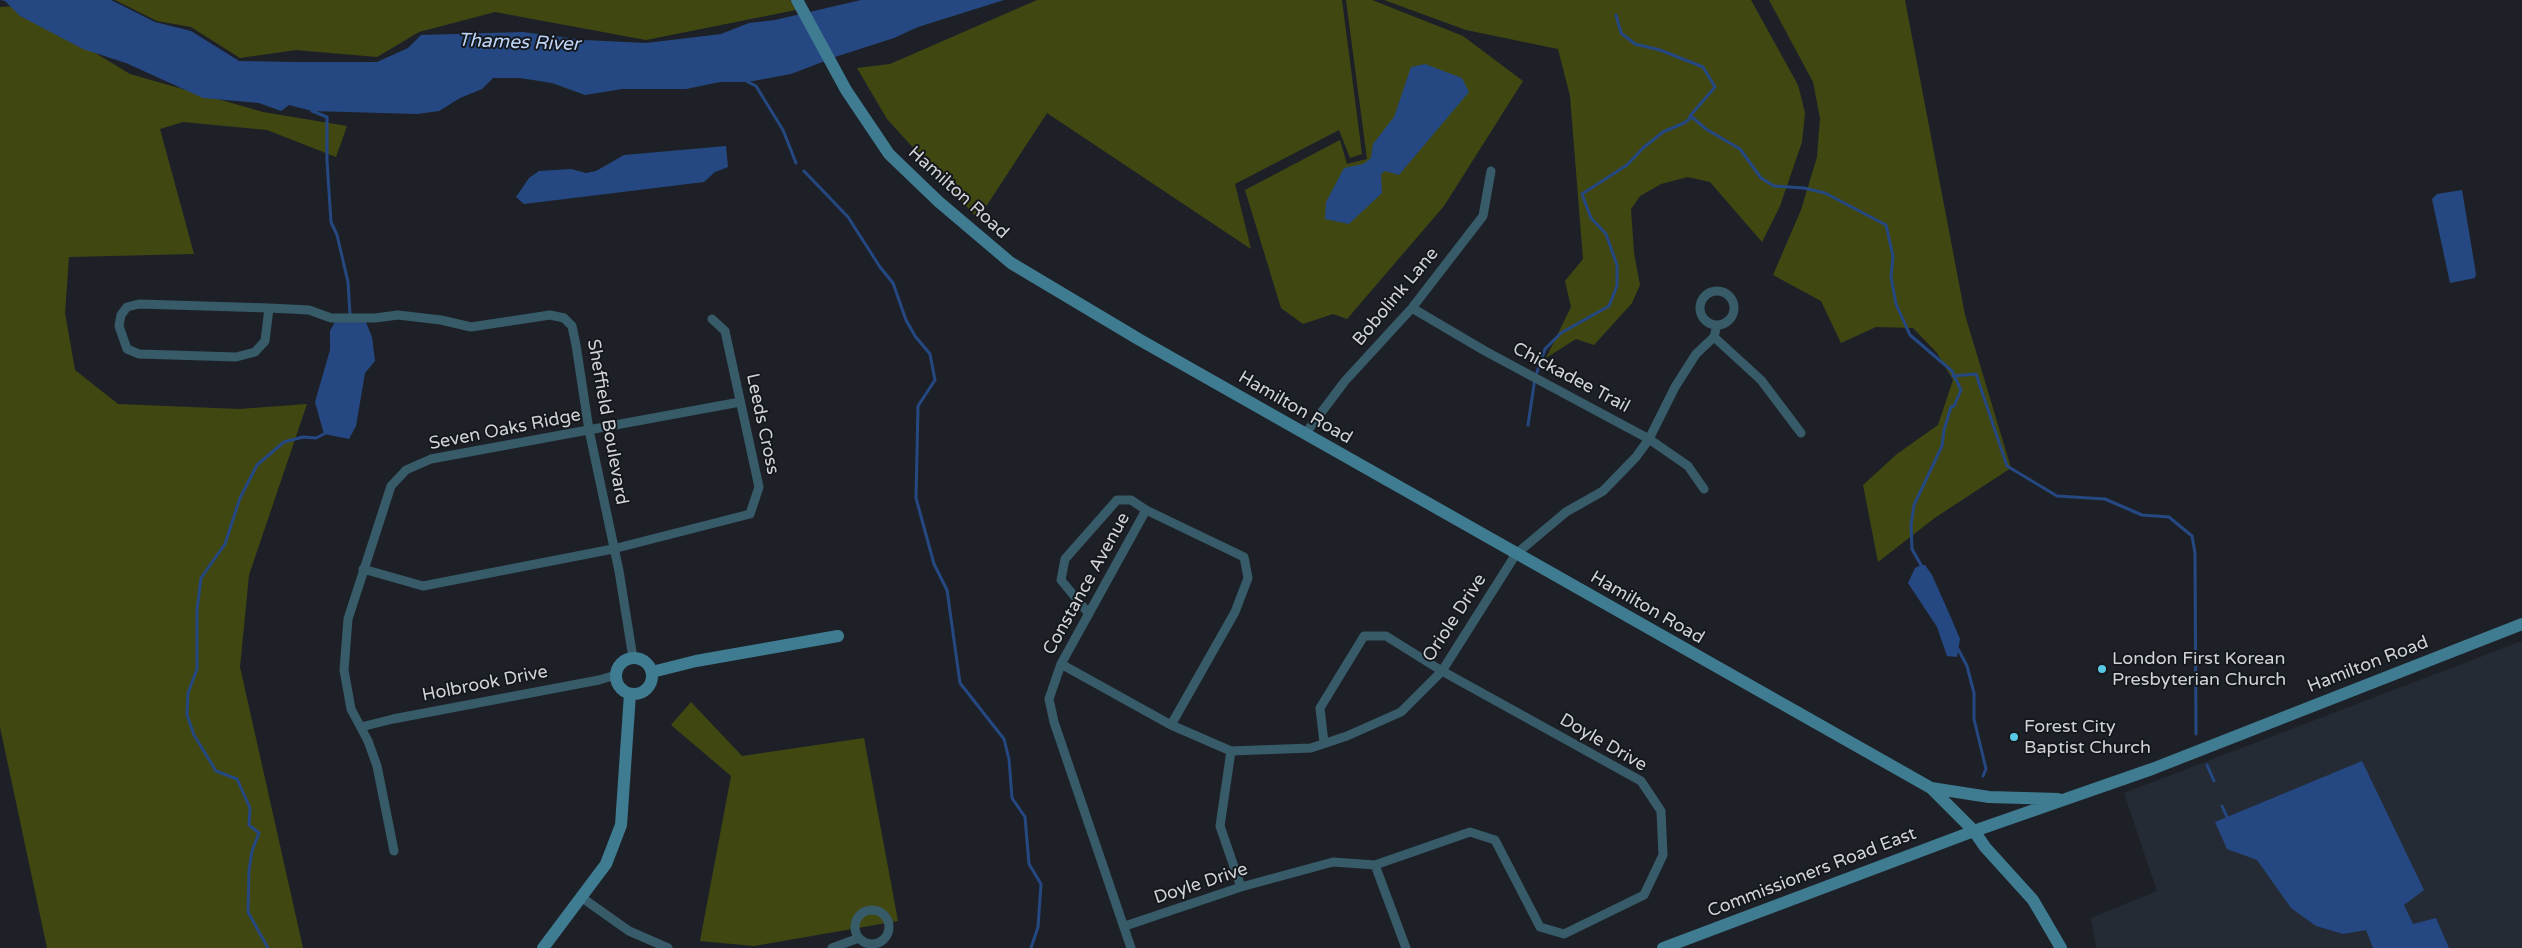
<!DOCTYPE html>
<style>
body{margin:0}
canvas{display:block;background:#1d2127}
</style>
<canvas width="2522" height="948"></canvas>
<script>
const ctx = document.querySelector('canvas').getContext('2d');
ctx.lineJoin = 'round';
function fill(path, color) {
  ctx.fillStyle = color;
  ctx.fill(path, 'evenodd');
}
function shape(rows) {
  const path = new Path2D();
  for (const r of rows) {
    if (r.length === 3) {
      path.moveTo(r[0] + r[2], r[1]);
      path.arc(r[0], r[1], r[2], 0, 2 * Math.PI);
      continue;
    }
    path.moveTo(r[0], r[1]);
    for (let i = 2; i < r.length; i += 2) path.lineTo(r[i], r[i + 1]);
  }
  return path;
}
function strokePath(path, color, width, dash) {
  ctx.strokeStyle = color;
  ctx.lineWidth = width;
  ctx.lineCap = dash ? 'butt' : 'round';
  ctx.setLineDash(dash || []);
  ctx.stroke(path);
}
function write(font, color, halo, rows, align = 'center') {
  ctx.font = font + ' "Varela Round",sans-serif';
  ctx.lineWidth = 4;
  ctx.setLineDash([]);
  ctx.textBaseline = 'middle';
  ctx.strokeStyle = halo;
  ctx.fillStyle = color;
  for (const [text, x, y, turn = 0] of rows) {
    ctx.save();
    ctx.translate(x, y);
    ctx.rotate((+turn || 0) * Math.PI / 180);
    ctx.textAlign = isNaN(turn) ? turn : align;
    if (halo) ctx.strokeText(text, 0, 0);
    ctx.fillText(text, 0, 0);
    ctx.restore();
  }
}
fill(shape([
 [2522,641,2522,948,2096,948,2091,918,2157,891,2124,793]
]), '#242b35');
fill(shape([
 [115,0,790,0,796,10,646,40,495,12,419,32,377,57,296,50,240,58,191,27,157,21],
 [1037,0,1342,0,1362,154,1350,158,1339,130,1235,184,1251,249,1047,113,978,219,887,119,857,68,890,64],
 [1346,0,1372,0,1463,36,1523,81,1444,206,1347,319,1333,314,1303,324,1281,308,1245,190,1340,140,1347,164,1367,159],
 [1384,0,1751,0,1798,85,1805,113,1802,142,1780,206,1762,242,1710,182,1688,177,1661,184,1640,196,1631,209,1634,253,1640,285,1632,303,1594,345,1576,339,1546,358,1571,307,1565,281,1583,259,1570,96,1558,49,1466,30],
 [1769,0,1905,0,1965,315,2011,468,1936,517,1878,562,1863,485,1897,454,1938,425,1953,380,1937,353,1913,328,1876,327,1841,343,1821,301,1773,275,1801,210,1817,157,1820,118,1813,82],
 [18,6,130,74,263,112,347,126,336,157,267,130,183,122,160,129,194,254,69,257,65,313,75,370,118,404,239,409,307,404,249,575,240,667,303,948,47,948,0,727,0,7],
 [691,702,742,756,864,738,898,921,754,946,700,941,731,776,671,725]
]), '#404711');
fill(shape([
 [0,0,111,0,155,22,191,31,239,61,295,62,377,62,408,48,421,35,523,32,584,40,646,43,721,34,749,23,775,20,861,0,1004,0,918,27,894,38,838,56,791,74,748,82,720,82,686,89,622,89,585,95,552,83,520,78,493,78,482,89,460,98,439,111,417,114,312,111,289,105,281,111,259,103,203,98,126,63,83,49,20,16,5,1],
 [1425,64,1462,78,1469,92,1399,175,1385,171,1381,174,1382,193,1349,224,1325,219,1326,202,1344,168,1363,164,1371,158,1373,144,1394,117,1411,67],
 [726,146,728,167,715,172,704,182,524,204,516,197,529,178,539,171,571,169,586,173,596,171,624,155],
 [2462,190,2476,274,2475,278,2450,283,2432,199,2437,194],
 [337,318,365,320,372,337,375,361,365,373,356,426,349,439,324,434,315,402,330,350,330,331],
 [1921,565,1925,565,1932,575,1952,620,1960,639,1957,657,1947,656,1937,627,1908,583,1915,568],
 [2362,761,2424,890,2404,905,2413,924,2436,918,2449,948,2373,948,2366,930,2343,934,2316,926,2291,908,2257,860,2227,849,2215,822]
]), '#254882');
strokePath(shape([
 [748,82,756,86,783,130,796,163],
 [312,111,327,117,327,161,331,222,337,235,348,282,350,315],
 [1692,117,1706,129,1740,149,1761,178,1774,186,1804,188,1825,193,1886,225,1893,256,1891,277,1896,304,1910,335,1952,371,1961,390,1954,406,1951,407,1944,430,1942,446,1914,505,1911,525,1912,549,1921,565],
 [804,171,848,217,880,267,893,283,906,320,915,336,930,354,935,380,918,406,916,498,934,564,947,590,960,683,1004,739,1009,759,1012,798,1025,817,1029,864,1041,884,1038,927,1031,948],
 [1953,376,1976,374,2007,466,2057,496,2105,499,2142,515,2169,517,2192,536,2195,553,2196,734],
 [1528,425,1535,378,1545,349,1561,333,1609,306,1617,286,1617,265,1606,234,1591,218,1582,194,1627,165,1643,148,1663,132,1684,123,1692,117,1690,116,1715,87,1703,67,1660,50,1635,44,1621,33,1616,15],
 [1958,649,1967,666,1974,693,1974,719,1986,769,1983,776],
 [2207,765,2214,781],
 [2222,806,2227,817],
 [268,948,248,912,249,870,252,851,259,833,249,825,250,808,237,779,216,771,194,735,187,715,188,693,197,669,197,610,201,578,225,544,240,498,257,465,284,442,303,437,316,438,324,434]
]), '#254882', 3);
strokePath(shape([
 [1717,308,17],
 [269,308,265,341,255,352,236,357,139,354,127,349,119,326,121,315,127,307,139,304,269,308,309,310,331,318,375,318,398,315,441,320,471,327,550,315,564,318,572,326,576,345,589,430,619,571,633,658],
 [1412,308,1485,351,1649,439,1688,466,1704,489],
 [1714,337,1761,380,1801,433],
 [1305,434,1345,381,1412,308,1483,216,1491,171],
 [363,569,423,586,613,549,750,514,759,487,725,331,712,319],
 [1089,614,1061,580,1065,559,1117,500,1131,500,1146,510],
 [1061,664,1171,725,1231,751,1311,748,1347,736,1401,712,1442,671,1516,554,1566,512,1603,491,1636,457,1649,439,1675,387,1696,354,1714,337,1717,325],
 [361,727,393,719,599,680,616,675],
 [1231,751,1220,826,1241,887],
 [394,851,377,766,368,741,351,709,344,670,348,619,391,486,406,470,431,459,740,402],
 [1375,865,1406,948],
 [581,897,629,931,668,948],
 [872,927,17],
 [1125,926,1241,887,1333,862,1375,865,1470,832,1495,840,1540,927,1564,934,1644,895,1663,855,1661,811,1641,781,1442,671,1386,636,1364,636,1320,708,1324,743],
 [832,948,859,938],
 [1131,948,1054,722,1049,699,1061,664,1146,510,1244,557,1248,578,1235,612,1171,725]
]), '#375b69', 9);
strokePath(shape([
 [797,0,846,90,889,154,939,202,1011,263,1140,340,1931,788,1974,831,1985,847,2033,900,2061,948],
 [634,676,18],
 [652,672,696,661,838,636],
 [1931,788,1989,797,2058,799],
 [543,948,606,864,621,825,630,694],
 [1663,948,1974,831,2152,769,2522,624]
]), '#3f7c92', 12);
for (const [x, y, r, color] of [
 [2102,669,5,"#59c8e5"],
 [2014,737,5,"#59c8e5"]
]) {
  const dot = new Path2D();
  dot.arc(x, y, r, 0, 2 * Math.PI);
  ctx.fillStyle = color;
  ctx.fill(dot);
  strokePath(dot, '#14181d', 2);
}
write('18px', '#d0d3d6', '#14181d', [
 ["Hamilton Road",958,193,42],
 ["Bobolink Lane",1396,297,-50],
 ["Chickadee Trail",1571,378,28],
 ["Hamilton Road",1295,408,30],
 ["Sheffield Boulevard",607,422,80],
 ["Leeds Cross",762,424,78],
 ["Seven Oaks Ridge",505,430,-11],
 ["Constance Avenue",1087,584,-61],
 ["Hamilton Road",1647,608,30],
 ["Oriole Drive",1455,618,-57],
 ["Hamilton Road",2368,665,-21],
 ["Holbrook Drive",485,684,-11],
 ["Doyle Drive",1603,743,30],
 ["Commissioners Road East",1812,873,-21],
 ["Doyle Drive",1201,884,-18]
]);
write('18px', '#d0d3d6', '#14181d', [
 ["London First Korean",2112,659],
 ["Presbyterian Church",2112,680],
 ["Forest City",2024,727],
 ["Baptist Church",2024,748]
], 'left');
write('italic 19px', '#bed4f7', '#14181d', [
 ["Thames River",519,43,2]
]);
</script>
